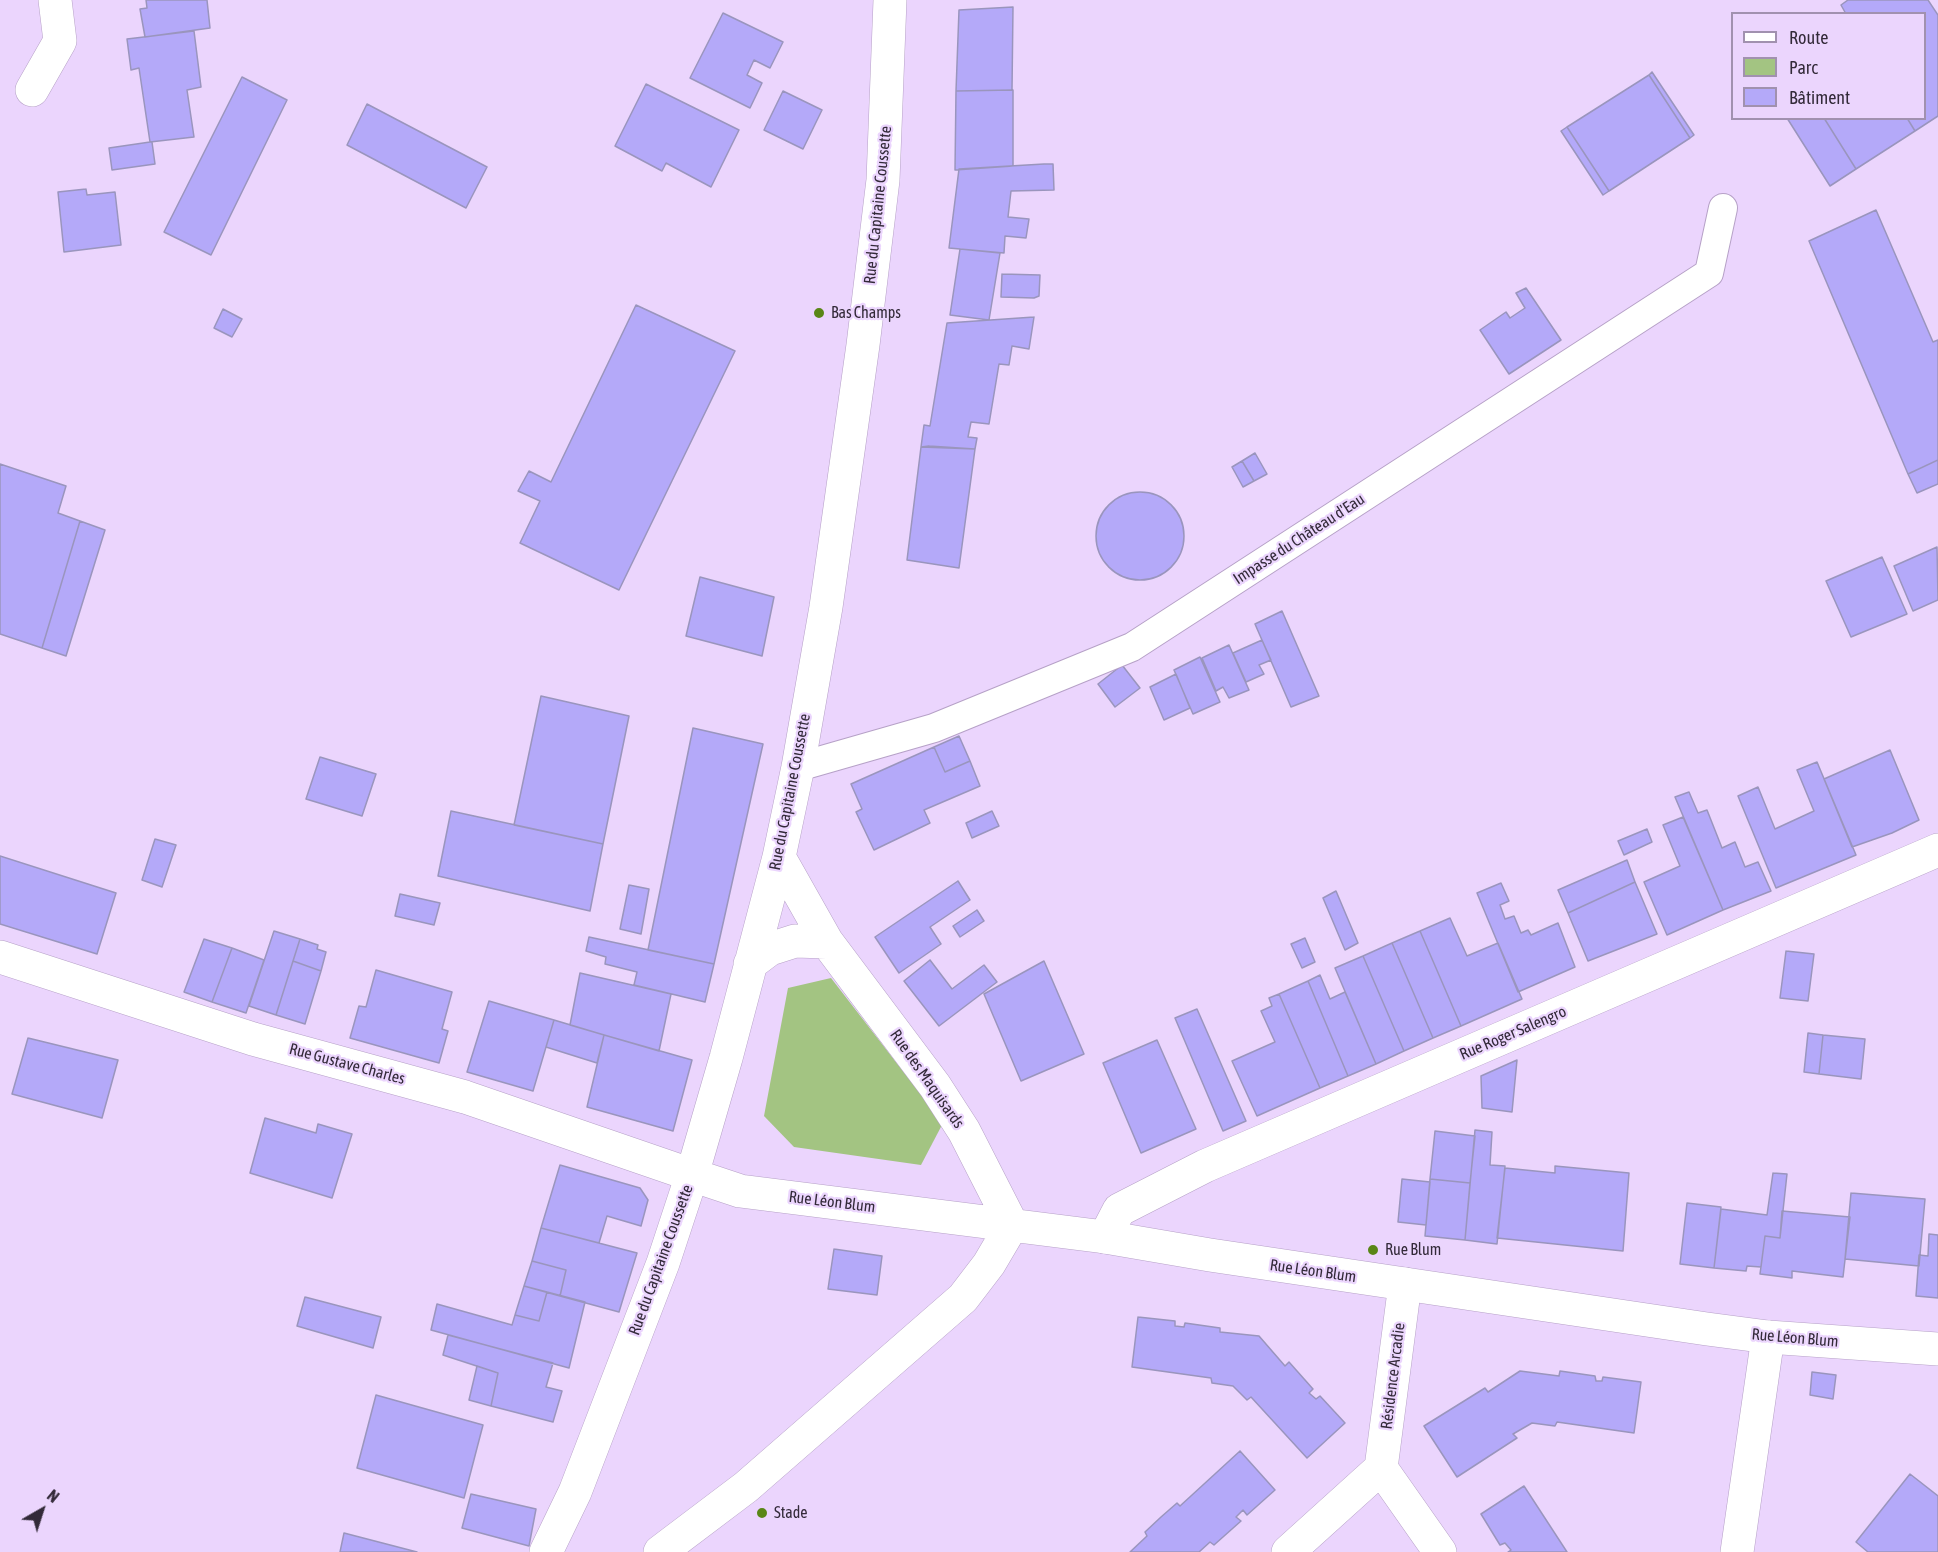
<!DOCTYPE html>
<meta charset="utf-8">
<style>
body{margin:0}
#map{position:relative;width:1938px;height:1552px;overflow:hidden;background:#ebd5fd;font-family:"Asap Condensed",sans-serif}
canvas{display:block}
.legend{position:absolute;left:1731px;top:12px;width:195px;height:108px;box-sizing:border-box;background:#ebd5fd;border:2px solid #a191af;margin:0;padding:8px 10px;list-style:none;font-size:18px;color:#332a39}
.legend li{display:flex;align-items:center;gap:12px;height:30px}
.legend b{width:30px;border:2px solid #a191af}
.north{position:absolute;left:12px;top:1480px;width:60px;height:60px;-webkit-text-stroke:4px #ebd5fd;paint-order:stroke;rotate:39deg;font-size:16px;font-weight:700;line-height:24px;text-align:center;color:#332a39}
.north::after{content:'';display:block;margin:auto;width:21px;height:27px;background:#332a39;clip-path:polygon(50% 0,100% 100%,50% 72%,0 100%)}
</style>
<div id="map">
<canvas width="1938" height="1552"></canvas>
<ul class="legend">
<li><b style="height:8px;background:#fff"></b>Route</li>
<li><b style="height:16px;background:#a3c482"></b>Parc</li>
<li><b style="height:16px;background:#b4a9f9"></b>Bâtiment</li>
</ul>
<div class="north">N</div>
</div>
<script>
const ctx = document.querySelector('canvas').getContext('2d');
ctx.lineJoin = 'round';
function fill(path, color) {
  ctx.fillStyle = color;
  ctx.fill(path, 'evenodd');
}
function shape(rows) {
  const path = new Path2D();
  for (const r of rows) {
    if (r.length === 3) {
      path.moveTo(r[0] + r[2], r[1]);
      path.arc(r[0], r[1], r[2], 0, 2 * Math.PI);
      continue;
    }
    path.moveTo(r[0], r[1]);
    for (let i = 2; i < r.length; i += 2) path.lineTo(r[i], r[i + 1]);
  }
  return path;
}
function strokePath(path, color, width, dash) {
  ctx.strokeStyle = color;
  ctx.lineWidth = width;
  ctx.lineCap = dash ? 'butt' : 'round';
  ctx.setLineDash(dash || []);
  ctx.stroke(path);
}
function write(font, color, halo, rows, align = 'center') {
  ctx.font = font + ' "Asap Condensed",sans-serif';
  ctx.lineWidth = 4.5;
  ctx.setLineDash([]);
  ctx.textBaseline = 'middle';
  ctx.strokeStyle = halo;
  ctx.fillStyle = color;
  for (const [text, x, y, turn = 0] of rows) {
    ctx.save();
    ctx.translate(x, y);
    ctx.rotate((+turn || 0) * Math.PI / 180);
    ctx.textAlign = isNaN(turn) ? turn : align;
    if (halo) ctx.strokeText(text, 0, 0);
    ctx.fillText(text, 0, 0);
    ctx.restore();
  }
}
fill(shape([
 [831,978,943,1123,921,1165,794,1147,764,1116,788,988]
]), '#a3c482');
const building = shape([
 [146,0,207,0,210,28,145,37,140,9,147,8,146,0],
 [1848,0,1928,0,1938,15,1938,116,1915,131,1907,118,1924,118,1924,14,1846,14,1841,5,1848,0],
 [1013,7,1012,90,956,91,959,10,1013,7],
 [723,13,783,42,770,68,754,60,747,75,762,83,750,108,690,78,723,13],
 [194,31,201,87,187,90,194,137,150,142,139,68,131,70,127,39,194,31],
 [1652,72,1694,135,1690,138,1649,75,1652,72],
 [1649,75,1690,138,1609,191,1567,127,1649,75],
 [242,77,287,100,211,255,164,232,242,77],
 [646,84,739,130,711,187,666,163,662,171,615,146,646,84],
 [1013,90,1013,166,955,170,956,91,1013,90],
 [783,91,822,110,803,149,764,130,783,91],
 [367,104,487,167,466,208,347,145,367,104],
 [1787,118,1824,118,1856,169,1830,186,1787,118],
 [1824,118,1907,118,1915,131,1856,169,1824,118],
 [1567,127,1609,191,1603,195,1561,131,1567,127],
 [150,142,152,142,155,164,112,170,109,148,150,142],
 [1044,164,1053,164,1054,190,1011,191,1008,217,1029,219,1026,238,1005,236,1004,253,949,248,959,169,1044,164],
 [86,189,87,195,115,192,121,245,64,252,58,192,86,189],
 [1876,210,1933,342,1938,340,1938,460,1908,474,1809,241,1876,210],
 [960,249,1000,253,989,320,950,315,960,249],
 [1002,274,1040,275,1039,296,1034,298,1001,297,1002,274],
 [1526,288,1561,340,1509,374,1480,330,1506,312,1510,318,1525,308,1516,293,1526,288],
 [636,305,735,351,619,590,520,543,540,501,518,491,529,471,551,482,636,305],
 [223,309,242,319,232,337,214,328,223,309],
 [1034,317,1029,349,1012,346,1009,365,999,364,989,424,971,422,968,437,977,438,975,449,921,447,924,425,930,426,947,323,1034,317],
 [929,446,975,449,959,568,907,560,921,447,929,446],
 [1255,453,1267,474,1254,481,1242,461,1255,453],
 [1938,460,1938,484,1917,493,1908,474,1938,460],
 [1242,461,1254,481,1243,487,1232,467,1242,461],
 [0,464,66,486,58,513,80,521,42,648,0,634,0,464],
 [1140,536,44],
 [80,521,105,530,66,656,42,648,80,521],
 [1937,547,1938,600,1913,611,1894,566,1937,547],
 [1882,557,1907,614,1851,637,1826,581,1882,557],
 [700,577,774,597,762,656,686,636,700,577],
 [1282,611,1319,696,1291,707,1255,624,1282,611],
 [1262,640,1271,660,1259,665,1264,674,1246,682,1233,653,1262,640],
 [1229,645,1249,690,1229,698,1223,687,1216,691,1202,658,1229,645],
 [1200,657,1220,702,1193,714,1174,670,1200,657],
 [1122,665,1140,688,1115,707,1098,684,1122,665],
 [1176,674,1190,708,1164,720,1150,687,1176,674],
 [541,696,629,716,603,844,514,825,541,696],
 [693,728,763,744,714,964,648,950,693,728],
 [959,736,970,761,945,772,934,747,959,736],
 [934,747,945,772,970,761,980,786,924,810,930,823,874,850,856,812,862,809,851,784,934,747],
 [1890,750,1919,820,1892,833,1852,847,1824,779,1890,750],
 [320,757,376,774,362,816,306,799,320,757],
 [1817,762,1856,855,1776,888,1738,796,1758,787,1775,829,1814,811,1797,770,1817,762],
 [1689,792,1698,813,1707,810,1722,848,1735,842,1745,867,1758,862,1771,891,1723,910,1675,797,1689,792],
 [451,811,603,844,590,911,438,876,451,811],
 [992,811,999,826,972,838,966,823,992,811],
 [1683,817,1723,910,1667,935,1644,882,1680,866,1663,825,1683,817],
 [1647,829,1652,842,1624,855,1618,841,1647,829],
 [155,839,176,845,162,887,142,880,155,839],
 [0,856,116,893,97,954,0,924,0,856],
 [1627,860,1635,882,1568,913,1558,890,1627,860],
 [958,881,970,900,930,927,941,944,899,973,875,937,958,881],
 [1635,882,1657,934,1588,961,1568,913,1635,882],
 [1501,883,1509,901,1500,905,1505,919,1514,916,1521,933,1528,930,1531,935,1558,923,1575,967,1518,992,1477,893,1501,883],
 [629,885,649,889,641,934,620,929,629,885],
 [1336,891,1358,943,1345,950,1323,898,1336,891],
 [400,894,440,903,434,925,395,916,400,894],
 [977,910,984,921,960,937,953,926,977,910],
 [1450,918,1467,956,1498,943,1522,999,1461,1026,1420,931,1450,918],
 [274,931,300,939,276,1015,249,1006,274,931],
 [1420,931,1461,1026,1433,1038,1392,943,1420,931],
 [589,937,714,964,705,1002,634,985,637,972,605,964,606,957,586,951,589,937],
 [1305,938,1315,962,1302,968,1291,944,1305,938],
 [204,939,232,948,212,1002,184,992,204,939],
 [300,939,318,945,317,949,326,952,321,971,293,961,300,939],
 [1392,943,1433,1038,1404,1051,1363,956,1392,943],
 [232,948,264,960,246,1013,212,1002,232,948],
 [1786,951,1814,954,1808,1001,1780,998,1786,951],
 [1363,956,1404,1051,1376,1064,1335,968,1363,956],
 [930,960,952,989,984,965,997,982,939,1026,904,981,930,960],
 [293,961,321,971,305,1024,276,1015,293,961],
 [1044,961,1084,1054,1021,1081,984,994,1044,961],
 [376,970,452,992,442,1029,448,1031,439,1063,350,1038,359,1006,366,1007,376,970],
 [580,973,671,994,659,1051,570,1025,580,973],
 [1320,975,1330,999,1345,992,1376,1064,1348,1076,1308,981,1320,975],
 [1308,981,1348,1076,1320,1088,1279,994,1308,981],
 [1279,994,1320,1088,1257,1116,1232,1061,1275,1042,1261,1011,1272,1006,1269,998,1279,994],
 [489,1001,554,1020,533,1091,467,1072,489,1001],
 [1197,1009,1246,1121,1223,1131,1175,1018,1197,1009],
 [554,1020,604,1035,597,1063,546,1047,554,1020],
 [1808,1033,1823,1035,1819,1074,1804,1072,1808,1033],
 [604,1035,692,1060,673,1131,587,1107,604,1035],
 [1823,1035,1865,1039,1861,1079,1819,1074,1823,1035],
 [28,1038,118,1060,102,1118,12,1094,28,1038],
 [1157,1040,1196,1129,1141,1153,1103,1063,1157,1040],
 [1517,1060,1512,1112,1482,1108,1481,1076,1517,1060],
 [265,1118,316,1133,318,1124,352,1134,332,1198,250,1173,265,1118],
 [1475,1130,1492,1132,1490,1165,1505,1166,1497,1244,1465,1240,1475,1130],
 [1435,1131,1475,1136,1470,1183,1430,1179,1435,1131],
 [560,1165,640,1188,648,1200,641,1226,607,1216,599,1243,541,1228,560,1165],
 [1555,1166,1629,1173,1623,1251,1497,1238,1505,1168,1555,1173,1555,1166],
 [1773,1173,1787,1174,1780,1238,1765,1236,1761,1267,1747,1266,1746,1271,1714,1268,1721,1209,1767,1215,1773,1173],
 [1402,1179,1430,1182,1426,1225,1398,1222,1402,1179],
 [1430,1179,1470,1183,1465,1240,1425,1236,1430,1179],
 [1851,1193,1925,1199,1919,1266,1845,1259,1851,1193],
 [1687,1203,1721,1207,1714,1268,1680,1264,1687,1203],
 [1782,1211,1850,1217,1843,1277,1792,1271,1792,1278,1760,1274,1765,1236,1780,1238,1782,1211],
 [541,1228,637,1253,619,1312,560,1296,566,1270,532,1261,541,1228],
 [1929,1234,1938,1235,1938,1298,1916,1296,1919,1255,1928,1256,1929,1234],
 [834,1249,882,1256,877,1295,828,1289,834,1249],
 [532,1261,566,1270,560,1296,524,1286,532,1261],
 [524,1286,547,1292,539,1321,515,1315,524,1286],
 [547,1292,585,1302,569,1368,431,1330,437,1304,512,1325,515,1315,539,1321,547,1292],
 [305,1297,381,1317,373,1348,297,1326,305,1297],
 [1138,1317,1175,1321,1175,1326,1184,1327,1185,1323,1220,1328,1220,1332,1259,1336,1285,1366,1289,1362,1313,1389,1309,1393,1316,1399,1320,1396,1345,1423,1307,1458,1251,1397,1247,1400,1233,1386,1212,1383,1211,1378,1132,1367,1138,1317],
 [448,1335,553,1363,546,1387,562,1391,553,1422,491,1406,498,1373,443,1355,448,1335],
 [477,1366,498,1373,491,1406,469,1400,477,1366],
 [1520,1371,1559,1376,1560,1371,1595,1376,1596,1381,1602,1381,1603,1377,1641,1382,1634,1433,1557,1422,1555,1426,1532,1423,1513,1434,1517,1438,1457,1477,1424,1426,1485,1388,1488,1392,1520,1371],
 [1812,1372,1836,1375,1833,1399,1810,1395,1812,1372],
 [376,1395,483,1425,464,1498,357,1468,376,1395],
 [1240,1451,1275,1490,1247,1515,1243,1510,1236,1517,1241,1521,1214,1545,1210,1542,1199,1552,1130,1552,1147,1536,1145,1532,1161,1517,1177,1503,1180,1506,1240,1451],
 [1910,1474,1938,1496,1938,1552,1868,1552,1856,1542,1910,1474],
 [1524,1486,1567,1552,1508,1552,1511,1550,1505,1543,1500,1545,1481,1514,1524,1486],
 [471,1494,536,1509,529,1546,462,1528,471,1494],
 [344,1533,417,1552,340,1552,344,1533]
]);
fill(building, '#b4a9f9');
strokePath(building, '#9a95bd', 1.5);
const lane = shape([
 [798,767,934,728,1132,647,1709,273,1723,208]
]);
const street = shape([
 [32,90,60,41,55,0],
 [0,957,253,1039,465,1097,692,1175],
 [1105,1237,1119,1210,1205,1166,1938,850],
 [1381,1468,1440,1552],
 [1288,1552,1381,1468,1405,1284],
 [1737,1552,1768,1337]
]);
const secondary = shape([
 [779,857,827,942,935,1086,964,1131,1012,1225],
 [750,964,770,949,795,941,827,942],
 [692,1175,740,1191,1105,1237,1210,1255,1707,1329,1768,1337,1938,1349],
 [546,1552,575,1492,663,1263,692,1175,726,1058,779,857,798,767,826,607,863,345,883,180,890,0],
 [660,1552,746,1487,963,1298,989,1264,1012,1225]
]);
strokePath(lane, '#b6a1c7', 30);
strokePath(street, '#b6a1c7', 34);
strokePath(secondary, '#b6a1c7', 34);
strokePath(lane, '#fff', 28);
strokePath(street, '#fff', 33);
strokePath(secondary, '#fff', 33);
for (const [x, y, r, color] of [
 [819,313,6,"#598616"],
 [1373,1250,6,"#598616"],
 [762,1513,6,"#598616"]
]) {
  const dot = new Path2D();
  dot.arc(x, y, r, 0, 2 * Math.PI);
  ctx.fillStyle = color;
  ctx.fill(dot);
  strokePath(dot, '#ebd5fd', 2);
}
write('16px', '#332a39', '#ebd5fd', [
 ["Rue du Capitaine Coussette",878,205,-84],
 ["Impasse du Château d'Eau",1299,539,-33],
 ["Rue du Capitaine Coussette",790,792,-79],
 ["Rue Roger Salengro",1513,1033,-23],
 ["Rue Gustave Charles",347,1064,15],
 ["Rue des Maquisards",927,1079,55],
 ["Rue Léon Blum",832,1202,7],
 ["Rue du Capitaine Coussette",661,1260,-70],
 ["Rue Léon Blum",1313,1271,8],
 ["Rue Léon Blum",1795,1338,5],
 ["Résidence Arcadie",1393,1376,-83]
]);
write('16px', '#332a39', '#ebd5fd', [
 ["Bas Champs",831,313],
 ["Rue Blum",1385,1250],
 ["Stade",774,1513]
], 'left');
</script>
